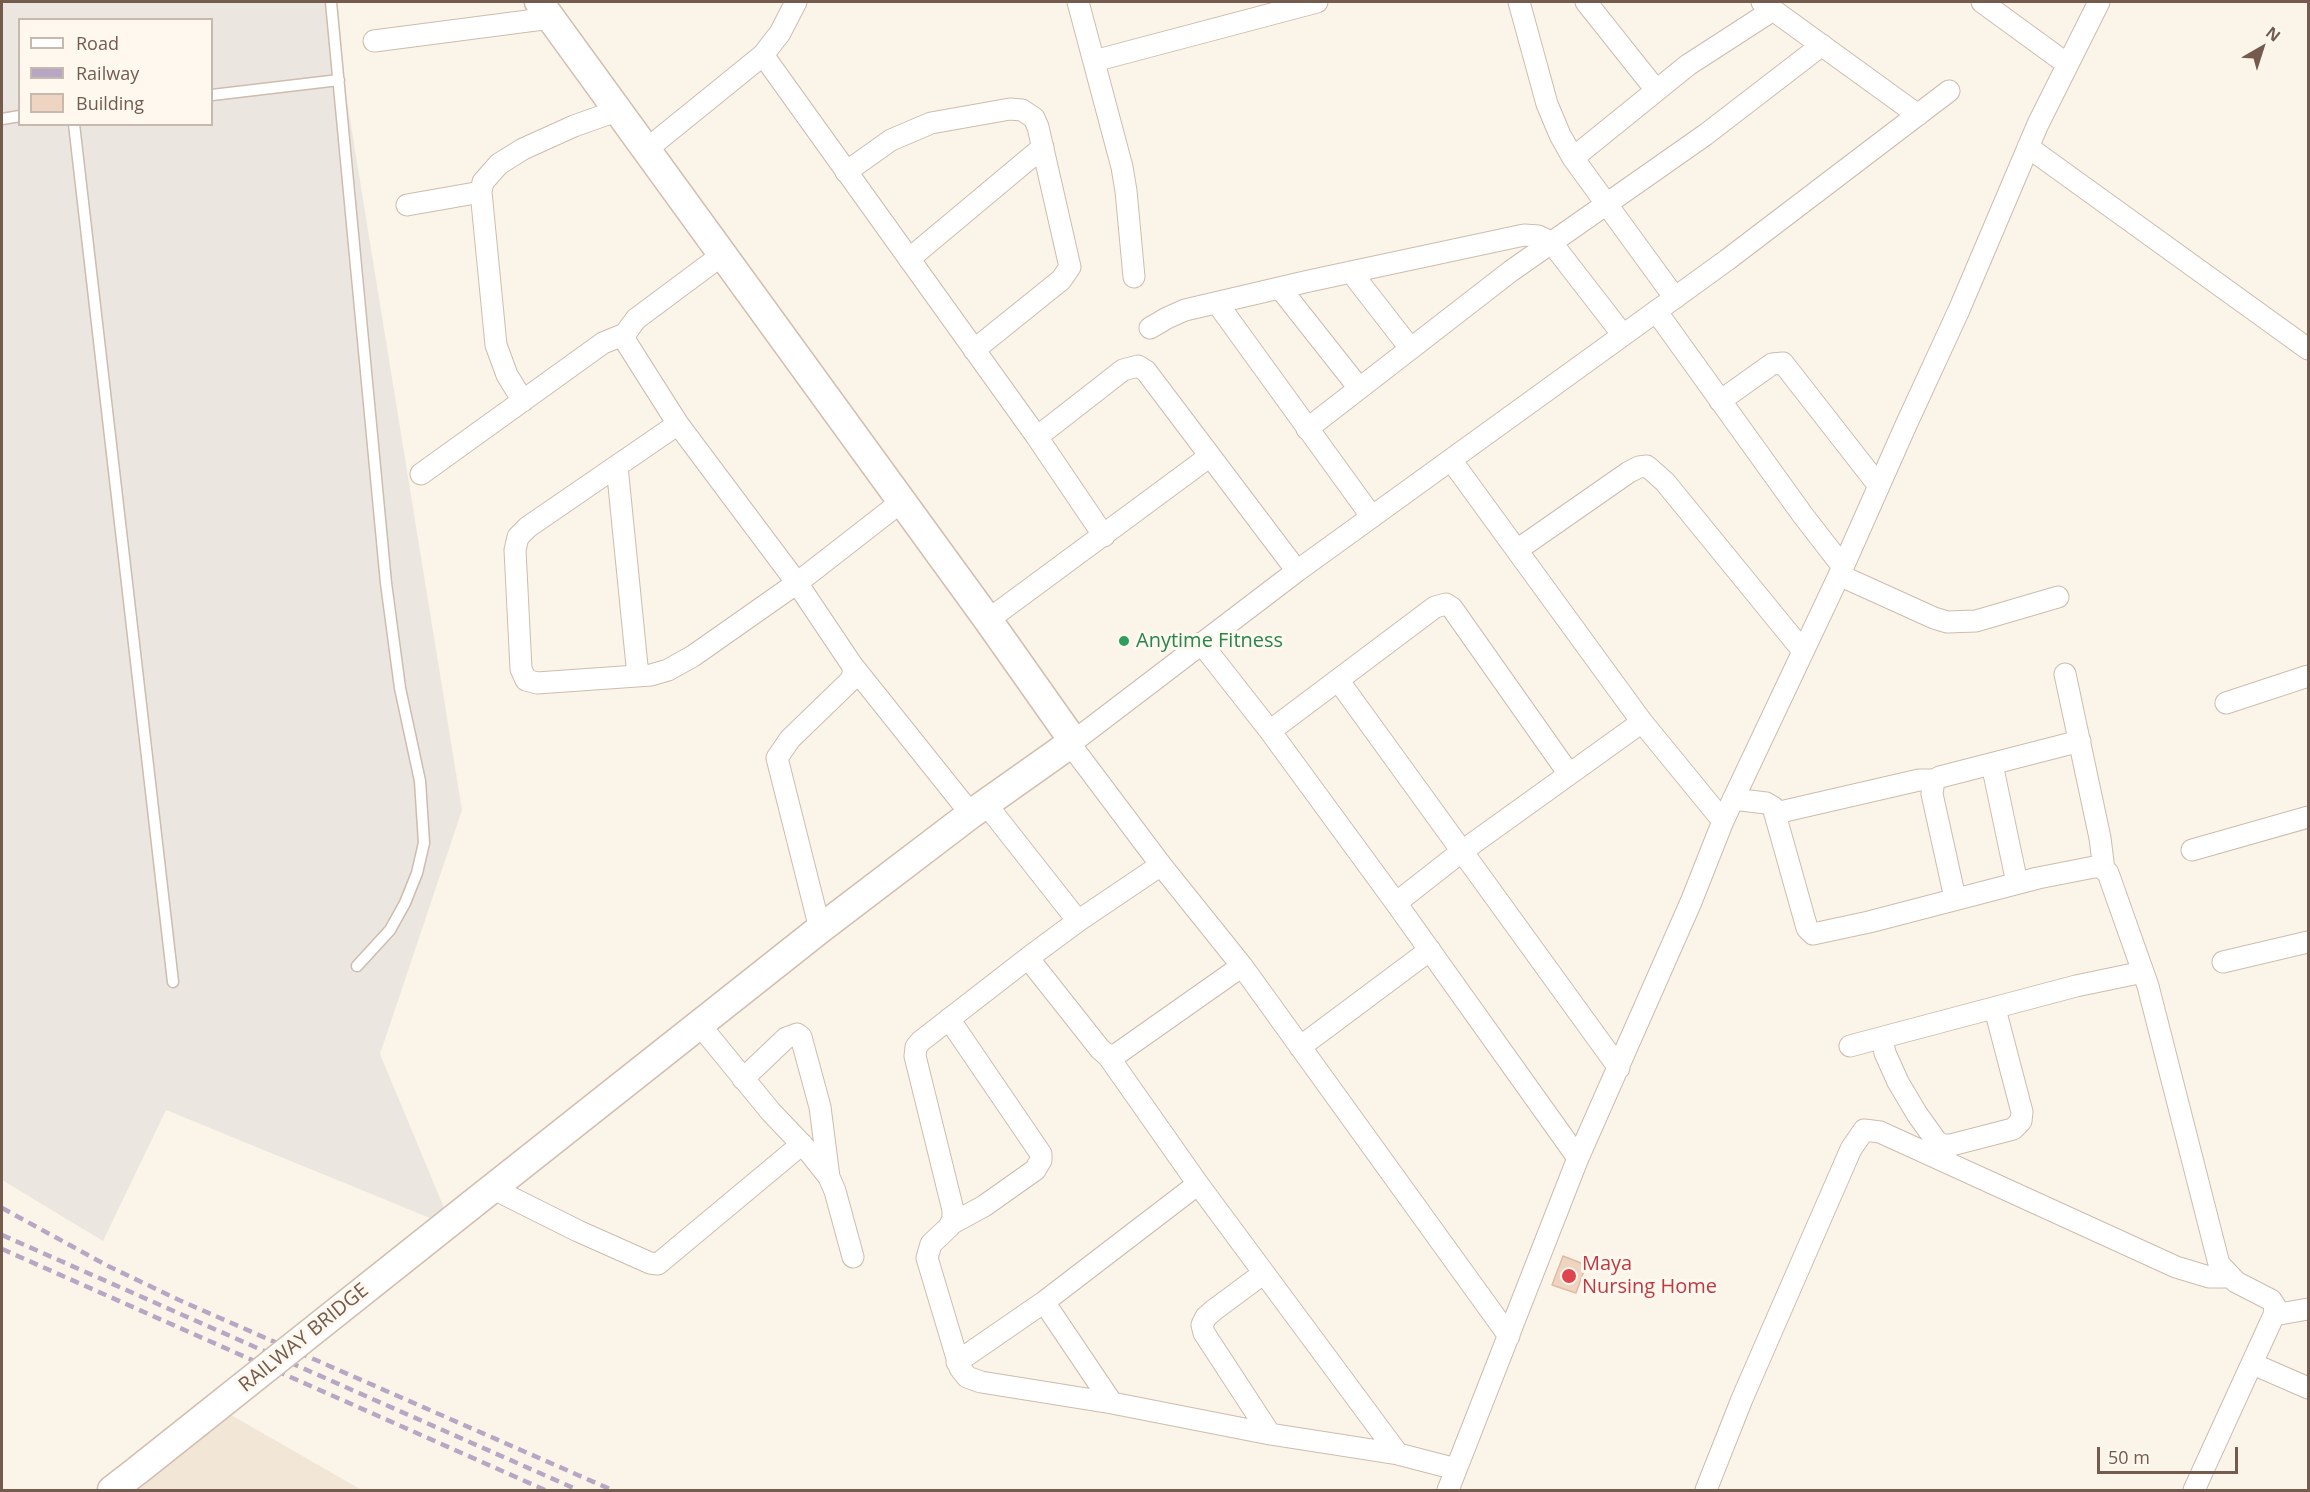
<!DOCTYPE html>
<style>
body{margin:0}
#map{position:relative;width:2310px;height:1492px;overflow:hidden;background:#fbf4e8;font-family:"Open Sans",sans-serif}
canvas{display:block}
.frame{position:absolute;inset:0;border:3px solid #745b4e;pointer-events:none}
.legend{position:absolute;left:18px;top:18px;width:195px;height:108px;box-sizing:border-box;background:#fef8ee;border:2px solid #c7b9ae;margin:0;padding:8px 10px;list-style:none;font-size:18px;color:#745b4e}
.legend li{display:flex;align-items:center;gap:12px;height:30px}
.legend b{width:30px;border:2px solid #c7b9ae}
.north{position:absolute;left:2232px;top:18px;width:60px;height:60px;-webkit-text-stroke:4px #fef8ee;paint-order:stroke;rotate:39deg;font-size:16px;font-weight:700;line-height:24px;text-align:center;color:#745b4e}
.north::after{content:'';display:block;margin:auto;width:21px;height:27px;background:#745b4e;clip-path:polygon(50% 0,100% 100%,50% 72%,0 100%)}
.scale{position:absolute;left:2097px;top:1447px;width:141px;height:27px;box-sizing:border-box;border:3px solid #745b4e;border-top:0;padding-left:8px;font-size:18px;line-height:21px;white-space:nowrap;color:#745b4e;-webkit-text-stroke:4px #fef8ee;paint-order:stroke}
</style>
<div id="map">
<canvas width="2310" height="1492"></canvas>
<div class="frame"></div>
<ul class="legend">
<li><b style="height:8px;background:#fff"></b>Road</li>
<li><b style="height:8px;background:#b7a7c5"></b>Railway</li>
<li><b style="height:16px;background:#efd4c2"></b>Building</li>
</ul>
<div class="north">N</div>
<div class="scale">50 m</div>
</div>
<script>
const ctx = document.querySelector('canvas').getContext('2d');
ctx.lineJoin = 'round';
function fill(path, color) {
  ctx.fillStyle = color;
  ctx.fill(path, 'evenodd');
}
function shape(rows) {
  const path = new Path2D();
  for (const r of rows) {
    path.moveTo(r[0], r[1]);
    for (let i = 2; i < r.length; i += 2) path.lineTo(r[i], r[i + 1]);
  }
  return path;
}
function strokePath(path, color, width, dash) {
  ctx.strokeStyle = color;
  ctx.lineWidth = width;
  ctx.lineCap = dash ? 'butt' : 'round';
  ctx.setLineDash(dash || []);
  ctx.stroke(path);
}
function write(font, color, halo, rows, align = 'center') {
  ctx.font = font + ' "Open Sans",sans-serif';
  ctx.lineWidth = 6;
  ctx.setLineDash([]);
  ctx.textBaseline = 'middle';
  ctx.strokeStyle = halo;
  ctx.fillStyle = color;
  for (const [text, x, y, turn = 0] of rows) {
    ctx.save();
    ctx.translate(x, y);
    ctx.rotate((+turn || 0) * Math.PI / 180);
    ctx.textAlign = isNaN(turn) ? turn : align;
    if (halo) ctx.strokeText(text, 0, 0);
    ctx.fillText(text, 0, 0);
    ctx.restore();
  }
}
fill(shape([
 [231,1415,360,1489,364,1490,131,1490]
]), '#f2e6d7');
fill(shape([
 [2,2,331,2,462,810,380,1054,452,1227,166,1110,103,1241,2,1180],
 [20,20,212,20,212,124,20,124]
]), '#ece6e1');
const building = shape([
 [1563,1256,1586,1265,1576,1293,1552,1285,1563,1256]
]);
fill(building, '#efd4c2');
strokePath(building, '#e0bba3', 1.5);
const lane = shape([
 [331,2,386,583,400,688,420,781,424,843,417,873,405,903,390,930,357,966],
 [212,95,339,80],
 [2,119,20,116],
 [74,124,173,982]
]);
const street = shape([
 [1078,2,1122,167,1126,191,1134,277],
 [1519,2,1547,104,1560,135,1573,158,1675,298],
 [1586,2,1656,90],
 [1762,2,1918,115],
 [1982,2,2067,64],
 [374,41,551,18],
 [763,55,1037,437,1104,536],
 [1094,61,1317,2],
 [2028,147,2308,349],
 [647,149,763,55,780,33,796,2],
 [1573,158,1688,65,1773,10],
 [846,172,891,140,931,123,1010,109,1022,110,1034,118,1038,127,1070,267,1061,280,974,350],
 [407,205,481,192],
 [722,255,636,319,625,334,626,342,678,424,797,583,852,665,854,673,850,681,790,739,777,758,820,929],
 [909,259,1043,147],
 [1351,272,1410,348],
 [1280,288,1359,388],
 [1217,303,1372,517],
 [1656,311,1802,514,1843,567],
 [1150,328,1167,318,1185,310,1309,281,1524,235,1538,236,1551,242,1623,335],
 [523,401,507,375,496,345,481,192,483,182,499,164,523,149,574,126,619,110],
 [1720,401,1772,364,1783,363,1879,486],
 [678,424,528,527,518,537,515,550,521,669,526,680,537,683,651,675,668,670,693,656,797,583,901,502],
 [1307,429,1511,271,1705,135,1822,45],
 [1037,437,1123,370,1138,366,1146,371,1297,571],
 [1451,460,1642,722,1723,821],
 [617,466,638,676],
 [421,474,603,343,625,334],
 [1517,550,1629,472,1639,467,1647,466,1665,482,1803,651],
 [1839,575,1934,618,1947,622,1976,621,2058,597],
 [988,620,1210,456],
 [1201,643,1270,731,1396,903,1578,1158],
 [852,665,971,814],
 [2065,674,2100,838,2104,870],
 [1338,680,1619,1068],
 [2226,703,2308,676],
 [1270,731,1435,607,1446,604,1452,608,1569,774],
 [1992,764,2017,883],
 [1733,799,1766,803,1773,807,1807,928,1813,934,1869,922,2038,878,2094,867,2102,867,2108,873,2148,986,2219,1264,2236,1282,2271,1300,2275,1306,2274,1315,2194,1490],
 [986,804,1078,921],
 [1776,813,1919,780,1934,780],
 [2192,850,2308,817],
 [1955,898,1932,794,1934,780,1940,777,2080,741],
 [1396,903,1461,852,1642,722],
 [1028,958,1078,921,1161,865],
 [2223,962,2308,942],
 [1242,966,1117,1054,1108,1056,1100,1049,1028,958,921,1041,916,1047,915,1056,953,1210,953,1219,949,1227,931,1244,927,1258,960,1368,967,1377,981,1382,1112,1403,1270,1434,1398,1454,1456,1469],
 [949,1019,1041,1154,1041,1160,1035,1170,984,1206,951,1224],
 [699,1024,771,1112,810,1153,829,1177,835,1191,853,1257],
 [1882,1038,1885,1053,1898,1082,1917,1114,1937,1142,1943,1145,1951,1145,2013,1129,2021,1121,2022,1112,1995,1009],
 [1850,1046,2076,986,2143,972],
 [1300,1047,1430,950],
 [1108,1056,1198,1184,1398,1454],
 [743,1079,786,1038,797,1034,801,1037,820,1107,829,1177],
 [492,1188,578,1231,650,1263,658,1264,802,1144],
 [1264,1273,1214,1310,1206,1317,1202,1325,1204,1333,1270,1434],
 [1044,1302,1112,1403],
 [2274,1315,2308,1309],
 [1509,1336,1242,966,1161,865,1070,744,1297,571,1727,260,1949,91],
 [957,1362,1044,1302,1198,1184],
 [2253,1364,2308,1388],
 [1448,1490,1578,1158,1691,902,1723,821,1843,567,1906,425,1959,310,2038,124,2099,2],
 [1706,1490,1742,1399,1851,1149,1864,1130,1880,1132,2176,1267,2209,1277,2230,1277]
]);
const secondary = shape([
 [470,1206,820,929,971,814,1070,744,1067,732,988,620,539,2],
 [112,1490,138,1470]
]);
strokePath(lane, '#cdbcaf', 13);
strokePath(street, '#cdbcaf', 23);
strokePath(secondary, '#d1beaf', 31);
strokePath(lane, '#fff', 10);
strokePath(street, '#fff', 21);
strokePath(secondary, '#fff', 28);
strokePath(shape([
 [2,1208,108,1266,179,1300,612,1490],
 [2,1235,578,1490],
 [2,1249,545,1490]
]), '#b7a7c5', 4.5, [9, 6]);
const secondaryBridge = shape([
 [138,1470,470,1206]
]);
strokePath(secondaryBridge, '#d1beaf', 31, []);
strokePath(secondaryBridge, '#fff', 28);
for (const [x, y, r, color] of [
 [1124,641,6,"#2e9e5b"],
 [1569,1276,8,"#e0444e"]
]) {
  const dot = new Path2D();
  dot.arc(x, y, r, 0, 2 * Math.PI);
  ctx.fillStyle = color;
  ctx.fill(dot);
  strokePath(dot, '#fef8ee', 2);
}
write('20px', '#27864d', '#fef8ee', [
 ["Anytime Fitness",1136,641]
], 'left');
write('20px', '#be3a42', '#fef8ee', [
 ["Maya",1582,1264],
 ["Nursing Home",1582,1287]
], 'left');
write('20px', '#745b4e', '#fef8ee', [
 ["RAILWAY BRIDGE",304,1338,-39]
]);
</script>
